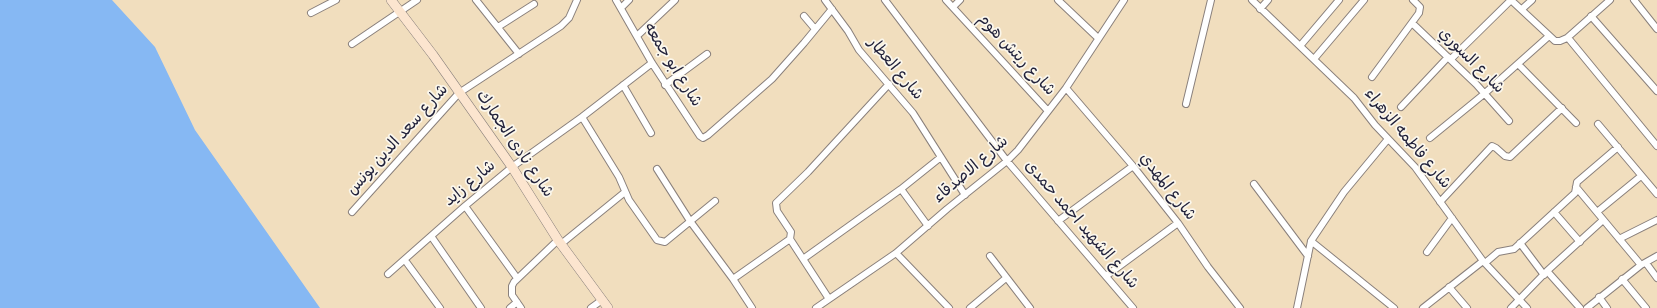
<!DOCTYPE html>
<meta charset="utf-8">
<style>
body{margin:0}
canvas{display:block;background:#f1debe}
</style>
<canvas width="1657" height="308"></canvas>
<script>
const ctx = document.querySelector('canvas').getContext('2d');
ctx.lineJoin = 'round';
function fill(path, color) {
  ctx.fillStyle = color;
  ctx.fill(path, 'evenodd');
}
function shape(rows) {
  const path = new Path2D();
  for (const r of rows) {
    path.moveTo(r[0], r[1]);
    for (let i = 2; i < r.length; i += 2) path.lineTo(r[i], r[i + 1]);
  }
  return path;
}
function strokePath(path, color, width, dash) {
  ctx.strokeStyle = color;
  ctx.lineWidth = width;
  ctx.lineCap = dash ? 'butt' : 'round';
  ctx.setLineDash(dash || []);
  ctx.stroke(path);
}
function write(font, color, halo, rows, align = 'center') {
  ctx.font = font + ' Dekko,"Playpen Sans Arabic",sans-serif';
  ctx.lineWidth = 3.5;
  ctx.setLineDash([]);
  ctx.textBaseline = 'middle';
  ctx.strokeStyle = halo;
  ctx.fillStyle = color;
  for (const [text, x, y, turn = 0] of rows) {
    ctx.save();
    ctx.translate(x, y);
    ctx.rotate((+turn || 0) * Math.PI / 180);
    ctx.textAlign = isNaN(turn) ? turn : align;
    if (halo) ctx.strokeText(text, 0, 0);
    ctx.fillText(text, 0, 0);
    ctx.restore();
  }
}
fill(shape([
 [0,0,112,0,155,47,195,130,320,308,0,308]
]), '#86b8f3');
const street = shape([
 [476,0,519,54],
 [616,0,652,63,700,136,703,138,708,135,772,79,804,43,832,9],
 [825,0,848,31,859,50,913,113,965,195],
 [885,0,1007,161,1133,308],
 [946,0,1048,111],
 [1058,0,1098,38],
 [1252,0,1354,98,1375,125,1415,167,1483,261,1527,308],
 [1511,0,1555,41,1560,41,1567,38,1569,39,1657,146],
 [1634,0,1657,29],
 [953,7,960,0],
 [621,8,629,0],
 [1260,9,1268,0],
 [1522,9,1532,0],
 [311,13,336,0],
 [804,16,815,29],
 [1591,16,1657,91],
 [1412,23,1476,84,1509,121],
 [498,27,534,4],
 [637,36,675,0],
 [1567,38,1610,0],
 [352,44,417,0],
 [1300,46,1339,0],
 [1314,59,1364,0],
 [1451,59,1511,0],
 [1518,64,1576,123],
 [1372,77,1419,13,1420,7,1413,0],
 [623,85,651,133],
 [665,85,707,54],
 [1066,88,1133,166,1178,223,1208,267,1240,308],
 [1186,104,1211,0],
 [1401,107,1448,57],
 [582,117,619,177,629,200,657,240,665,242,715,201],
 [1598,124,1657,194],
 [1430,138,1484,94,1549,36],
 [657,169,690,221,733,279,752,308],
 [1254,184,1308,256],
 [1576,187,1641,265],
 [901,189,928,226],
 [1440,202,1492,146,1496,148,1505,156,1510,157,1562,108],
 [465,206,517,278],
 [352,212,459,93,561,26,569,18,577,0],
 [1554,212,1580,242],
 [1597,212,1641,176],
 [1058,221,1133,166],
 [431,236,481,308],
 [790,239,829,299],
 [1619,239,1657,220],
 [1311,241,1394,308],
 [1520,243,1544,275],
 [561,244,625,192],
 [1427,252,1452,218],
 [896,253,949,308],
 [990,256,1030,308],
 [803,259,901,189,941,157],
 [407,263,440,308],
 [1485,263,1498,252,1514,249,1575,193,1577,182,1618,147],
 [1646,263,1657,278],
 [1547,271,1580,308],
 [388,274,465,206,512,167,582,117,652,63],
 [1106,276,1178,223],
 [733,279,790,239,791,232,777,211,776,203,808,172,889,84],
 [1622,279,1646,308],
 [1449,287,1467,308],
 [1599,297,1607,308],
 [510,308,517,302],
 [521,308,512,295,512,286,514,282,558,240],
 [591,308,602,300],
 [816,308,896,253,947,209,1007,161,1018,150,1066,88,1124,0],
 [970,308,1006,278],
 [1297,308,1311,241,1344,192,1388,139],
 [1423,308,1483,261],
 [1511,308,1547,271,1603,220],
 [1587,308,1641,265,1657,256]
]);
const secondary = shape([
 [391,0,433,55,512,167,558,240,608,308]
]);
strokePath(street, '#8a807c', 8);
strokePath(secondary, '#8a807c', 10);
strokePath(street, '#fff', 6);
strokePath(secondary, '#fce5cf', 9);
write('16px', '#22223b', '#fbf7ec', [
 ["شارع ريتش هوم",1015,56,47],
 ["شارع السوري",1470,62,45],
 ["شارع ابو جمعه",671,66,58],
 ["شارع العطار",894,70,50],
 ["شارع فاطمه الزهراء",1406,140,50],
 ["شارع سعد الدين يونس",399,141,-48],
 ["شارع نادى الجمارك",513,145,56],
 ["شارع الاصدقاء",972,171,-41],
 ["شارع زايد",471,185,-40],
 ["شارع المهدي",1166,188,52],
 ["شارع الشهيد احمد حمدى",1080,226,49]
]);
</script>
